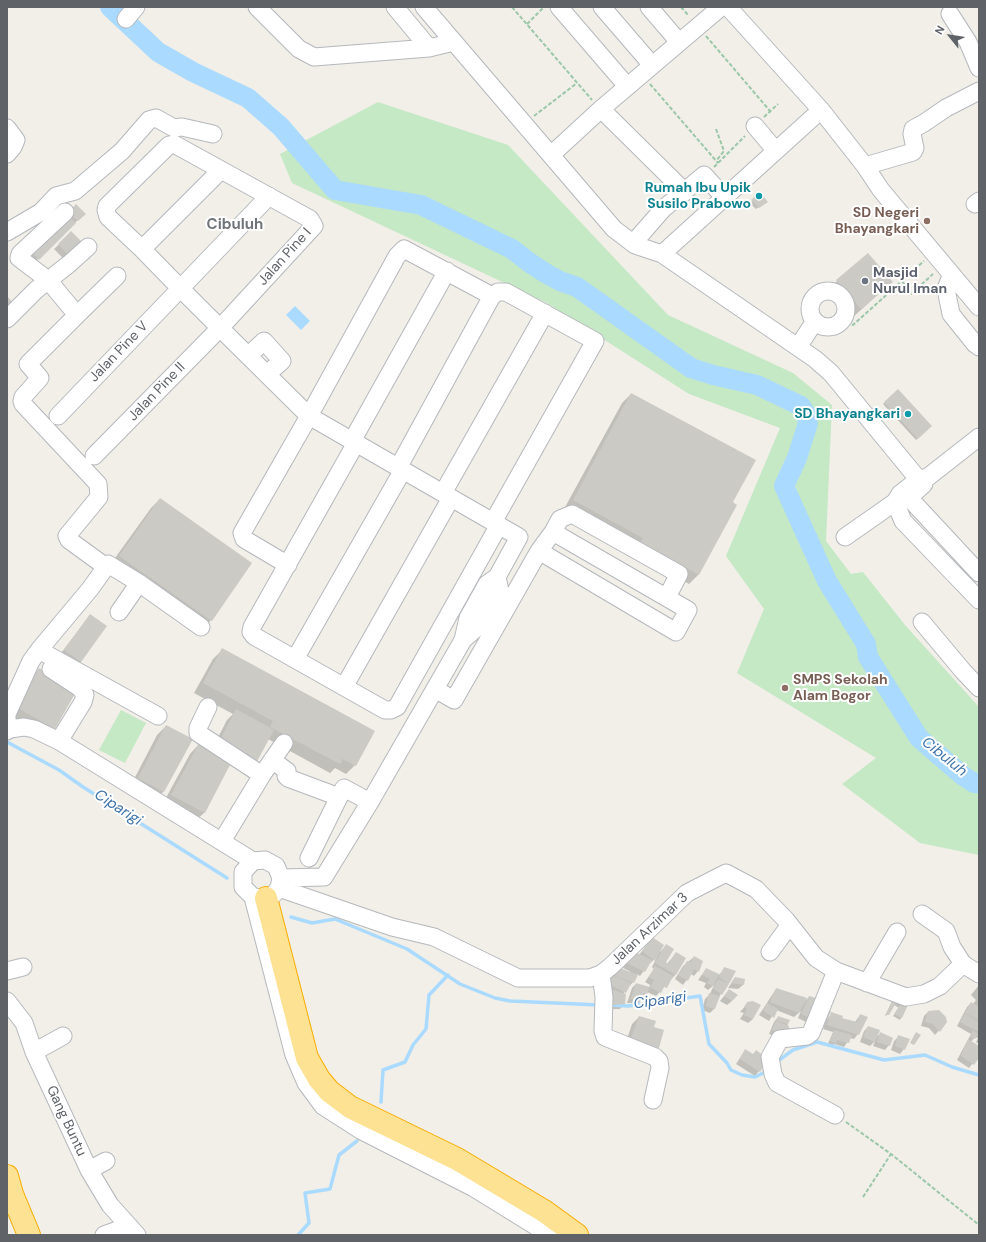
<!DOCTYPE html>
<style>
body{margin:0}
#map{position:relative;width:986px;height:1242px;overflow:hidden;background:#f1efe8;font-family:"DM Sans",sans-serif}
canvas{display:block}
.frame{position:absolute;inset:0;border:8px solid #5f6368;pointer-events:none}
.north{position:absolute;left:930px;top:16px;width:40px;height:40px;-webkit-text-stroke:3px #fff;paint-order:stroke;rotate:300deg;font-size:11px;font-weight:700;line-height:16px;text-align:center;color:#5f6368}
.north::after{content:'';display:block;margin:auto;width:14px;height:18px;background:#5f6368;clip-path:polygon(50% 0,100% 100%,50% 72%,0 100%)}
</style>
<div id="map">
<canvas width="986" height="1242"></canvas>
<div class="frame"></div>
<div class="north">N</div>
</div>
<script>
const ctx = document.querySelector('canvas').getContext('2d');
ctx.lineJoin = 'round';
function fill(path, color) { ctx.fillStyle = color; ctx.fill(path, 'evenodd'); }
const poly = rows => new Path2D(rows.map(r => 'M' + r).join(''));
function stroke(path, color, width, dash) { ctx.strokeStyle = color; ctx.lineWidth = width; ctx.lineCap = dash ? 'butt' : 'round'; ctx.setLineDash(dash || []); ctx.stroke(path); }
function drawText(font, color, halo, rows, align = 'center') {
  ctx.font = font + ' "DM Sans",sans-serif'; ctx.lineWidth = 4; ctx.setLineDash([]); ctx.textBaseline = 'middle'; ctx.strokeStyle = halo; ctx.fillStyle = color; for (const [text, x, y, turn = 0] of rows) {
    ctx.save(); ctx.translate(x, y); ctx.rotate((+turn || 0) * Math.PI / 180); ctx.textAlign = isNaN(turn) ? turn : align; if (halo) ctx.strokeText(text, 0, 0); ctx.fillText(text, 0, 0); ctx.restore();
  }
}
const green = poly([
 [378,102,508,145,668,315,793,373,832,405,826,541,851,574,863,572,905,625,979,707,979,855,920,843,842,784,876,758,737,673,764,609,726,556,780,428,689,394,547,303,292,183,280,154],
 [121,710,146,723,125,763,99,750]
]);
const water = poly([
 [295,306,310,321,301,330,286,315]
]);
const shadow = poly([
 [760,193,765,203,756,209,750,203],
 [84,214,34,263,26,255,65,217],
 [71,233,83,244,65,260,54,249],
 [837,281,882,291,852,318,828,290],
 [898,390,931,426,916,440,883,404],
 [631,394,699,574,689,584,632,552,564,509,622,403],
 [160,499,251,564,211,620,202,630,110,565,151,508],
 [469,589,475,589,492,618,461,603],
 [90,615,81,662,74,668,58,657],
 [222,650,355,765,346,774,335,768,330,773,268,739,245,773,229,765,204,813,194,822,162,805,190,754,199,744,211,751,227,720,233,714,194,693,213,659],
 [39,669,54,728,45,737,8,716,30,678],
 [166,726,164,791,154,801,130,787,157,735],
 [652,938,660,952,666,946,665,963,667,964,676,953,677,973,656,996,647,992,639,1003,627,1003,632,988,636,984,649,988,650,985,645,982,654,969,652,967,657,957,649,964,640,976,637,974,633,982,623,994,624,1004,620,1009,608,1009,608,980,620,969,630,973,631,972,623,968,627,956,639,955],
 [694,957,698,971,694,976,691,974,683,985,675,979,683,966],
 [725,968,735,971,719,997,714,1009,710,1013,702,1010,705,999,710,994,714,985,708,990,704,987,706,983,698,980,706,969,719,975],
 [735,978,743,985,738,989,728,988],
 [979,985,979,1044,976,1042,978,1038,975,1037,971,1042,979,1047,979,1056,969,1068,957,1060,971,1034,957,1026,967,1007,971,1003,973,1004,976,1000,971,995],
 [776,989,803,1003,809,997,810,1024,798,1018,801,1011,794,1017,776,1010,769,1021,759,1015],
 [729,990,732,1001,727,1005,720,1001],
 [892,1001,906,1006,900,1020,893,1016,899,1008,894,1005,889,1014,885,1016],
 [748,1003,753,1019,748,1023,740,1019,744,1013,740,1012],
 [928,1012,946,1022,935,1035,929,1028,921,1026,924,1016],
 [832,1013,840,1019,855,1022,860,1015,858,1034,854,1039,850,1038,844,1047,834,1044,831,1047,827,1046,833,1032,823,1029,825,1023,820,1029],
 [639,1017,655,1021,623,1051,632,1024],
 [778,1017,788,1024,783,1039,769,1034,774,1022],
 [868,1027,875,1038,880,1034,889,1045,885,1050,873,1046,875,1041,870,1046,860,1042,864,1031],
 [899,1036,904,1049,900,1054,891,1050,894,1041],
 [745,1050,753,1055,759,1071,755,1076,736,1064]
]);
const stream = poly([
 [7,742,59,770,83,787,227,878],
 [291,917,312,923,335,919,407,949,460,984,495,998,510,1001,599,1005],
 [609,1005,628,1006,700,996,709,1044,727,1063,731,1070,742,1075,755,1077,767,1071],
 [775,1063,793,1050,817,1042,884,1060,925,1055,952,1067,979,1075],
 [381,1102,383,1070,405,1062,413,1045,426,1029,429,995,448,975],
 [298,1235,309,1223,305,1193,330,1189,339,1155,357,1141]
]);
const river = poly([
 [110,7,158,52,193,72,248,98,281,127,335,190,421,205,512,249,530,263,547,274,560,281,577,287,691,368,713,375,757,385,801,406,806,414,808,423,797,458,784,486,827,581,866,644,868,657,919,738,962,775,974,783,979,783]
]);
const building = poly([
 [760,192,768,202,759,208,751,200],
 [76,204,86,214,78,221,69,212],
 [67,215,76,223,39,260,30,250],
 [71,231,84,244,70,257,58,244],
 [868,253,893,282,861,309,836,280],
 [7,296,15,305,7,312],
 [898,389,932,426,918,439,884,402],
 [631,393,756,460,733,502,737,505,699,575,640,543,643,538,573,500],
 [160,498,252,563,212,621,119,556],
 [90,614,107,626,81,662,64,650],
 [222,648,375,731,356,766,343,759,340,764,270,727,273,721,203,683],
 [39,668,77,690,55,729,16,707],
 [236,709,274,730,255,765,218,744],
 [166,725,193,739,164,792,138,778],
 [199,743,232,761,205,813,171,795],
 [652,937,664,945,655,961,642,951],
 [666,944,674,949,666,962,668,964,676,952,686,958,676,975,655,963],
 [631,950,652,960,645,972,627,963],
 [694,956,703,961,699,972,694,969,688,981,678,975,687,961,691,962],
 [655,966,673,976,667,988,664,987,661,993,650,987,654,980,649,977],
 [724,967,736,971,729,984,719,977],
 [620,968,638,975,634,983,615,976],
 [706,968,719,974,713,986,707,983,710,979,702,975],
 [612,975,631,983,626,993,609,984],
 [735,977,745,979,744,985,731,983],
 [718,979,729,984,722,995,713,988],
 [636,983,650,987,645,999,631,999],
 [776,988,807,998,799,1013,770,1002],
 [729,989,738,995,732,1001,724,996],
 [614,990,626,994,625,1004,613,1005,607,1001,608,992],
 [709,993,720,996,715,1009,706,1006],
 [809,996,823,1000,815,1020,801,1014],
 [893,1000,908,1005,902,1018,894,1014,900,1005,896,1003,889,1015,886,1014],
 [753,1001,761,1005,753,1019,744,1015,747,1009,744,1007,747,1002],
 [971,1002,979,1007,979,1021,965,1013],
 [767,1003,778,1009,774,1018,763,1010],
 [823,1008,831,1011,825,1025,817,1022],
 [939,1010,946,1017,947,1022,940,1032,933,1024,925,1022,928,1011],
 [831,1012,843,1016,842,1018,857,1022,860,1014,868,1017,859,1035,827,1025],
 [965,1014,979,1022,979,1032,960,1022],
 [639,1016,656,1021,654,1027,664,1030,657,1055,629,1044],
 [778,1016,790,1020,788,1024,777,1021],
 [776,1021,789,1026,788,1036,772,1030],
 [868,1026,880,1030,875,1042,863,1037],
 [834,1030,852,1035,849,1043,837,1040,836,1043,830,1041],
 [973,1030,978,1034,975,1039,970,1037],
 [880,1032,893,1038,890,1046,877,1042],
 [916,1032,921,1035,914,1045,910,1043],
 [898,1035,910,1039,905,1050,895,1046],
 [968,1039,979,1046,979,1058,974,1065,961,1056],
 [745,1049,753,1054,756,1050,768,1059,760,1072,740,1059]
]);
const path = poly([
 [512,7,592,100],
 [681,7,689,16],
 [527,24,544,7],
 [706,36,770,111],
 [650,84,718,163],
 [534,116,577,83],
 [764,117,778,104],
 [716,129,724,151,716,161],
 [714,167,745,136],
 [902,281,911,294,933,274],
 [840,323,853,325,924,261],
 [846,1122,891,1154,979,1225],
 [863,1197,891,1154]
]);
const minor = poly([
 [257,7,299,49,314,57,429,48,454,42],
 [395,7,429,48],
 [424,7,614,229,635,245,662,254,815,359,831,373,923,485],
 [559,7,627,86],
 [602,7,652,65],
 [649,7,679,42],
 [728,7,821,110,865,166,881,190,979,307],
 [950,14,968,42,979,68],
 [126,19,136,7],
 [601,109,685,192],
 [755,126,776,151],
 [7,128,16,140,13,147,7,154],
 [551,155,601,109,721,7],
 [865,166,913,152,915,148,912,134,913,129,924,123,946,108,979,91],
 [975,204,979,201],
 [65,212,20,254,19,258,48,280,77,315,28,364,40,378,23,397,22,401,23,404,98,484,99,497,67,536,69,540,106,567],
 [7,232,41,212,56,196,75,191,122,151,149,120,156,118,174,128,182,127,213,134],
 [635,245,636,240,663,209,704,175,724,197],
 [142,249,221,170],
 [662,254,821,110],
 [951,276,946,289,951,314,975,344,979,347],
 '810 309a18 18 0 1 1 36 0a18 18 0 1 1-36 0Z',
 [77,315,117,276],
 [7,319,36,290,69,264,88,247],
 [798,347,815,321],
 [248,356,264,341,282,361,267,374],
 [58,416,269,196],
 [979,437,928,477,919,479,900,494,895,502,903,521,979,600],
 [352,441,447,271],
 [356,443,252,627,251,632,254,636,385,710,391,710,397,707,499,525],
 [94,456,220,328,314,226,310,219,174,144,169,145,107,206,106,210,108,217,142,249,181,289,220,328,309,416,519,537,497,577,487,584,468,618,463,640,370,802,324,877,281,878],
 [398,468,492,296],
 [924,484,911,496,912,501,979,573],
 [443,493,545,313],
 [553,532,560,519,572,514,679,574,667,597],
 [845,537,895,502],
 [288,565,244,539,242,533,309,416,397,256,404,249,492,296,498,292,506,292,595,341,493,522],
 [119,612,139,583],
 [922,622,963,671,979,688],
 [463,640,480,625,500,591,497,577],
 [39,650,158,716],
 [295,659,403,470],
 [51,669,80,688,85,695,83,702,59,741],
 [344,687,451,498],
 [435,689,454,700,539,551,553,532,688,610,676,632,539,551],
 [208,707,198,728,198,733,262,775],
 [10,729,7,722,7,714,31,661,39,650,90,589,108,564,139,583,201,627],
 [7,731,10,729,24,727,34,729,59,741,253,861,265,860,276,866,281,878,279,888,274,894,266,898,253,897,243,887,243,872,253,861],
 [272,760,287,771,286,776,288,778,339,797,344,788,370,802],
 [222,841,262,775,284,743],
 [309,858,339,797],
 [279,888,392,927,434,937,518,978,590,978,601,974,610,967,687,893,726,873,756,889,786,920,816,958,836,971,906,997,924,994,940,986,963,964,979,974],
 [253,897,294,1055,306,1083,323,1106,362,1131,474,1188,550,1235],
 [922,914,946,931,952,947,963,964],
 [770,952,789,926],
 [7,971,23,967],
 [601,974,604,997,603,1031,605,1037,655,1057,659,1061,660,1068,653,1100],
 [867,983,897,932],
 [7,1001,24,1023,34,1052,89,1170,110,1205,137,1235],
 [34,1052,63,1036],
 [835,1115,777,1083,773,1074,770,1057,780,1039,807,1036,811,1033,836,971],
 [89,1170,106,1161],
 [104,1235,129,1226]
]);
const highway = poly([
 [266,898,307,1058,319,1079,329,1091,350,1107,457,1159,544,1211,577,1235],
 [7,1176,12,1194,29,1235]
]);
const markers = [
 [759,196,4,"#0f9aa8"],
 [927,221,4,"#8d6e63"],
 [865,281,4,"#6b7280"],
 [908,414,4,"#0f9aa8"],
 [785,688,4,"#8d6e63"]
];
const cultureNames = [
 ["Rumah Ibu Upik",751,188],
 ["Susilo Prabowo",751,204],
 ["SD Bhayangkari",900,414]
];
const educationNames = [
 ["SD Negeri",919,213],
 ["Bhayangkari",919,229],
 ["SMPS Sekolah",793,680,"left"],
 ["Alam Bogor",793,696,"left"]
];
const streetNames = [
 ["Jalan Pine I",285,257,-48],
 ["Jalan Pine V",119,352,-46],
 ["Jalan Pine II",157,392,-46],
 ["Jalan Arzimar 3",650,929,-43],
 ["Gang Buntu",66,1121,65]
];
const worshipNames = [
 ["Masjid",873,273],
 ["Nurul Iman",873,289]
];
const neighbourhoodNames = [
 ["Cibuluh",235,225]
];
const waterNames = [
 ["Cibuluh",944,757,39],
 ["Ciparigi",118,808,33],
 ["Ciparigi",660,1001,-8]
];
fill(green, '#c5e8c5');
fill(water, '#aadaff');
fill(shadow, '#0003');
stroke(stream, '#aadaff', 3.5);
stroke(river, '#aadaff', 20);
fill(building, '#cccac5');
stroke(minor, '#b5b8bc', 19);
stroke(highway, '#f9ab00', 24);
stroke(path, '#9cc7a9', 2, [4, 2]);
stroke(minor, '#fff', 17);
stroke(highway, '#fde293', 22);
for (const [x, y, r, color] of markers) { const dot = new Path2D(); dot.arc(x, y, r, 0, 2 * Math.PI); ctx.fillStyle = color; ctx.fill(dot); stroke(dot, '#fff', 1.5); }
drawText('bold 14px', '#0d838f', '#fff', cultureNames, 'right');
drawText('bold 14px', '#785e54', '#fff', educationNames, 'right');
drawText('14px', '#5f6368', '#fff', streetNames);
drawText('bold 14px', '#5b616d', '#fff', worshipNames, 'left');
drawText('bold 15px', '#70757a', '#fff', neighbourhoodNames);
drawText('italic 15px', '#4174aa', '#fff', waterNames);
</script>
